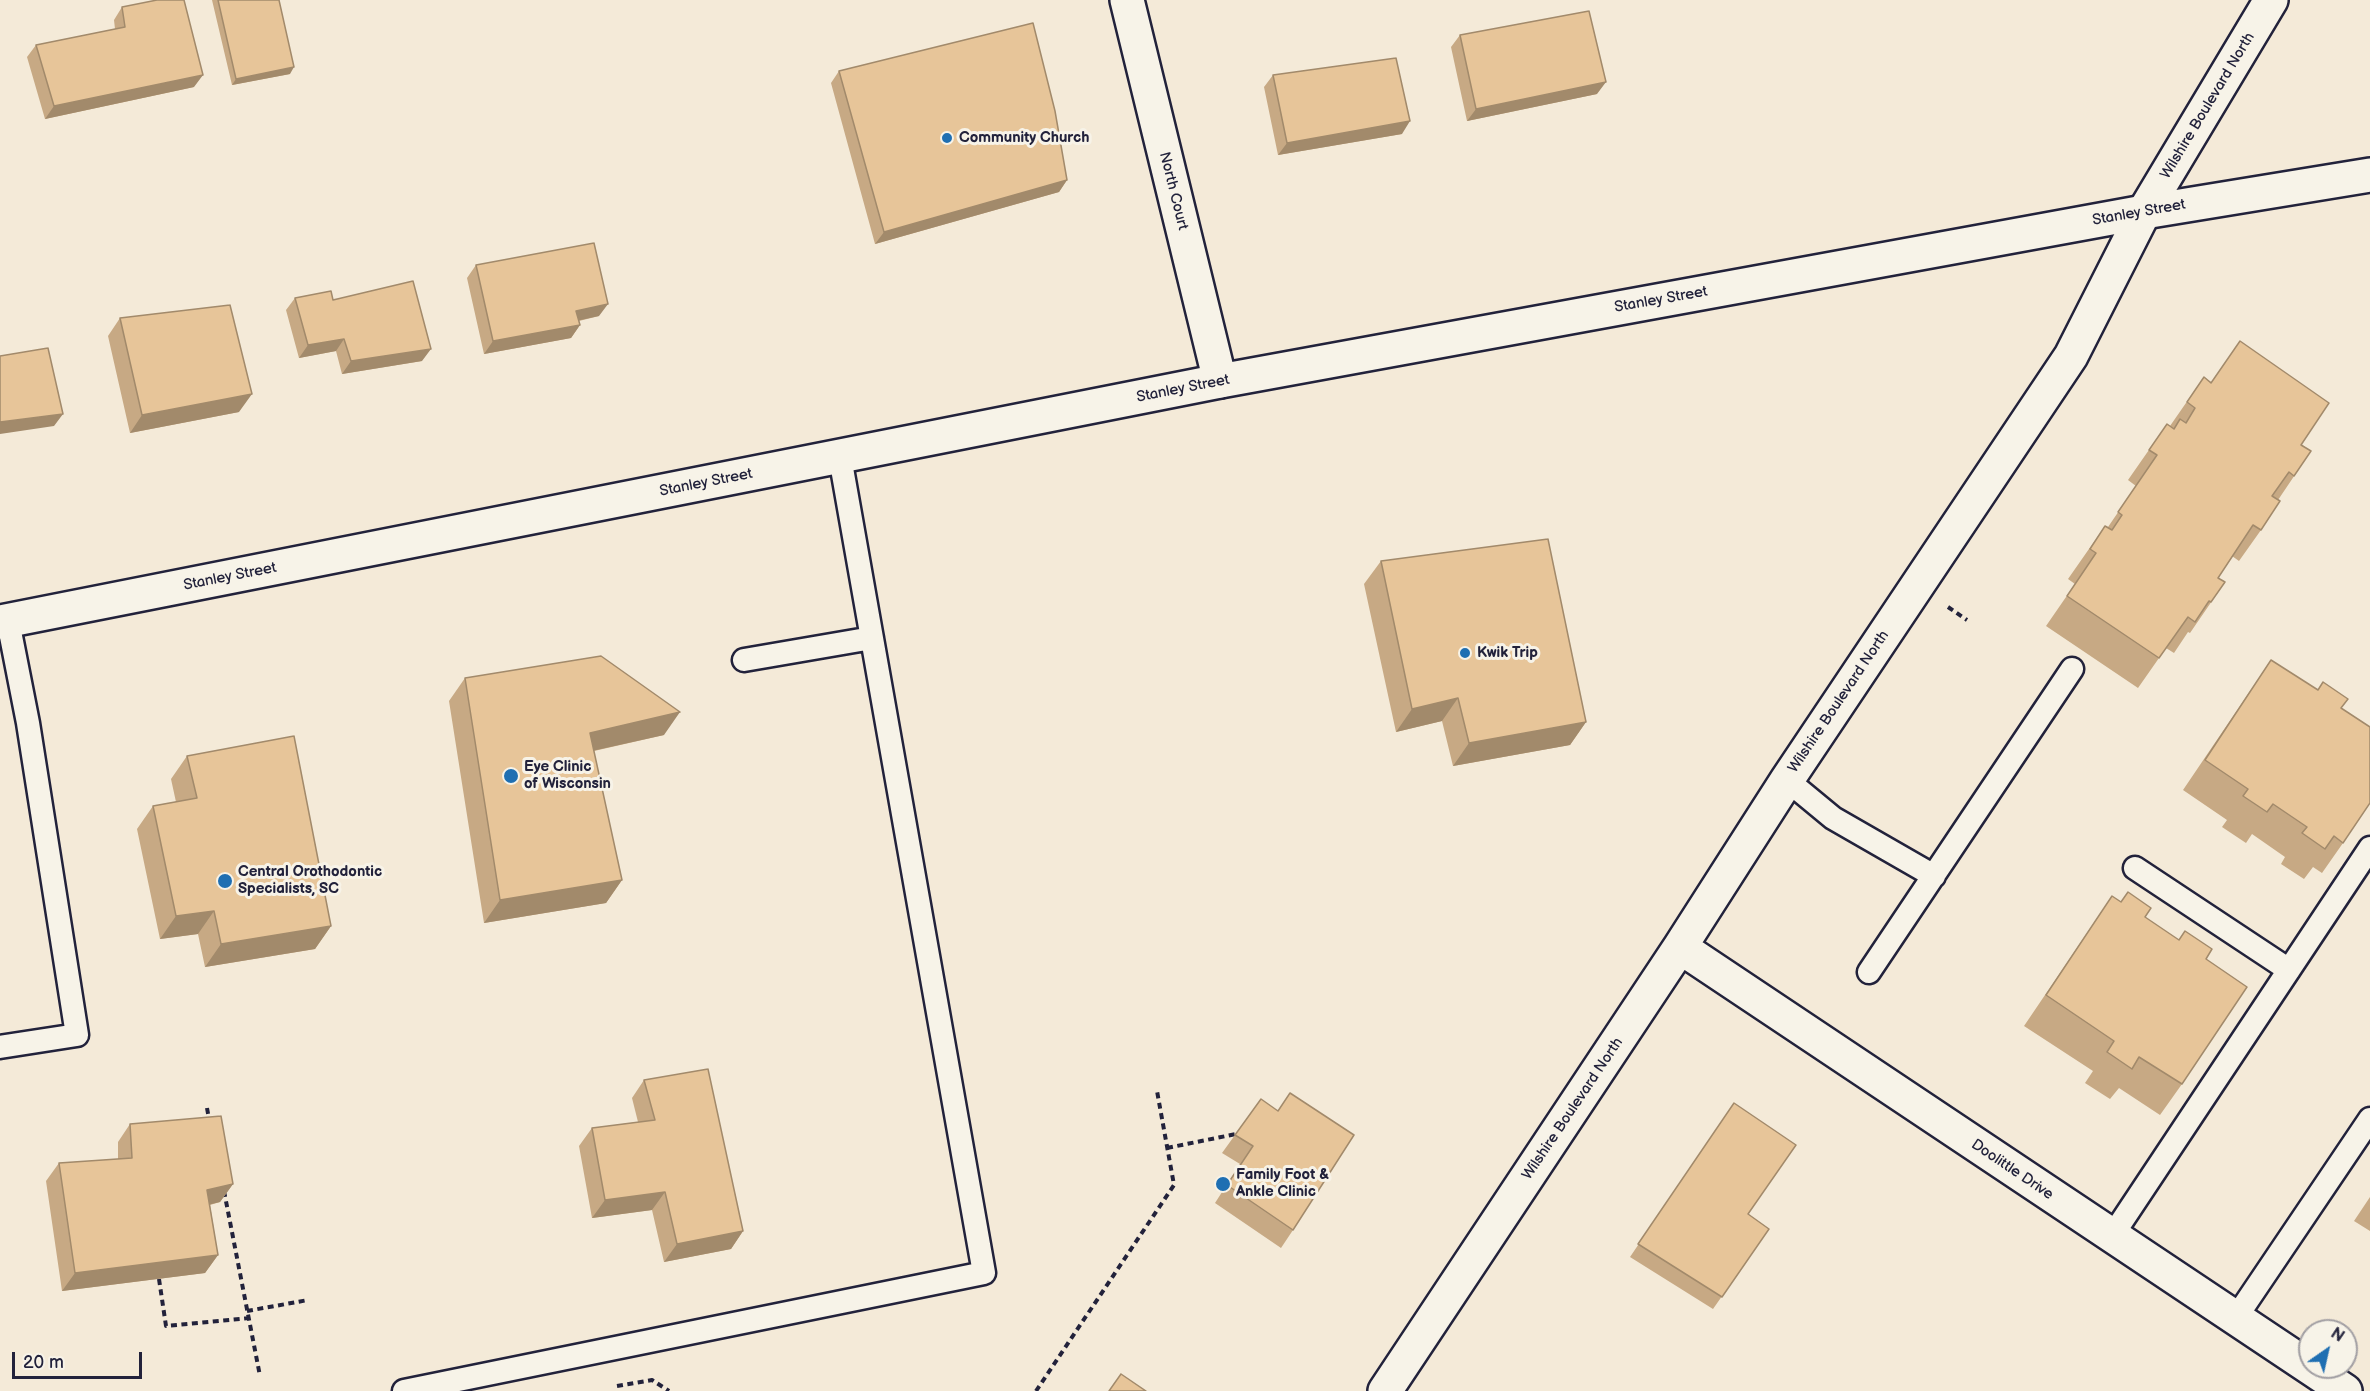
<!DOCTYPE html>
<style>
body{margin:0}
#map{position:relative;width:2370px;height:1391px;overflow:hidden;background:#f4ead8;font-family:"Balsamiq Sans",sans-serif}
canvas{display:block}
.north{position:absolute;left:2298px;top:1319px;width:60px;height:60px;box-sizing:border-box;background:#f7f3e8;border:2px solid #a29fa3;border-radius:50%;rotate:34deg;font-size:16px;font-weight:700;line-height:24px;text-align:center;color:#22223b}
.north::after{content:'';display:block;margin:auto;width:21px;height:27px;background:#1f6fb2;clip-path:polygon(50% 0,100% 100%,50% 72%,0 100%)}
.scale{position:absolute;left:12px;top:1352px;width:130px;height:27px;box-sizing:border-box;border:3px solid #22223b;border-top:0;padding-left:8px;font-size:18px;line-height:21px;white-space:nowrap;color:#22223b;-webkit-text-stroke:4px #f7f3e8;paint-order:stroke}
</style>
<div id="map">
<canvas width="2370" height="1391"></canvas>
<div class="north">N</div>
<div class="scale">20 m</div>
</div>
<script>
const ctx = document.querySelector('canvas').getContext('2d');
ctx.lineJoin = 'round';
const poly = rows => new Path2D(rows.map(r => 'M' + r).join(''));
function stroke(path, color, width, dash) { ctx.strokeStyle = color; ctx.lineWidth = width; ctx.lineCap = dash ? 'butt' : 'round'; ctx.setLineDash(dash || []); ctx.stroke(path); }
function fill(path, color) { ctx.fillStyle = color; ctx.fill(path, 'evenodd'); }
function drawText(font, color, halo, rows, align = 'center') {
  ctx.font = font + ' "Balsamiq Sans",sans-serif'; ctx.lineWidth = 6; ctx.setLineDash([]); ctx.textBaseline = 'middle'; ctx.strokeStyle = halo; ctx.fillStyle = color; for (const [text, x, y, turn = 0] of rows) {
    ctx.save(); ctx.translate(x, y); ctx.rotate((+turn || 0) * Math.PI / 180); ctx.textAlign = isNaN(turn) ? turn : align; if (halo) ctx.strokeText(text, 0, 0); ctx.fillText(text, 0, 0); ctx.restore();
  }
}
const path = poly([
 [1948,607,1967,620],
 [207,1108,209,1119],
 [1167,1148,1236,1134],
 [224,1191,260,1376],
 [159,1279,166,1326,249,1318],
 [247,1311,308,1300],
 [617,1386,652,1380,669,1391],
 [1036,1391,1174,1185,1157,1091]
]);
const lane = poly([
 [744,660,872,638],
 [1787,780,1833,818,1934,876],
 [2135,868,2289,970],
 [1869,972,2072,669],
 [0,1047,77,1035,28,723,8,621],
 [2112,1236,2370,848],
 [2235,1319,2370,1119],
 [404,1391,984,1273,840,457]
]);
const street = poly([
 [1127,0,1220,381],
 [1680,947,2345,1391],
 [1385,1391,1680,947,1787,780,2071,356,2144,212,2271,0]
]);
const secondary = poly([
 [0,622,1220,381,2144,212,2370,175]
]);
const wall = poly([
 [212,0,279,0,290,74,232,85],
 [122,7,194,87,45,119,27,57,36,45,115,29,114,20],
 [1460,35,1597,94,1467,121,1451,47],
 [839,71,1067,180,1059,192,875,244,831,83],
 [1273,75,1402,134,1278,155,1264,87],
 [476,265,599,316,579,321,580,325,571,338,484,354,467,278],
 [295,298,333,300,422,361,342,374,336,351,299,358,286,310],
 [120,318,239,412,130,433,108,336],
 [2204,377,2311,451,2278,500,2261,530,2239,561,2232,556,2218,578,2225,582,2190,633,2188,632,2174,653,2166,648,2138,688,2046,626,2075,584,2068,579,2105,526,2108,527,2136,486,2128,480,2167,424,2170,426],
 [1381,561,1586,722,1570,745,1453,766,1442,721,1396,732,1364,584],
 [2271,660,2341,708,2343,843,2322,873,2313,867,2304,879,2281,864,2285,857,2252,834,2246,843,2222,827,2227,820,2183,790],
 [465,678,664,735,594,751,622,880,606,903,484,923,449,701],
 [187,756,331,926,315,949,205,967,198,934,160,939,137,829,153,806,176,802,171,779],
 [2112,896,2145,917,2182,1084,2160,1115,2119,1088,2110,1099,2085,1083,2093,1071,2024,1026],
 [644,1080,743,1231,731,1249,664,1262,652,1210,592,1218,579,1146,592,1128,638,1122,632,1098],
 [1261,1099,1293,1230,1281,1248,1215,1203,1240,1164,1222,1153],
 [1734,1103,1748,1214,1769,1229,1713,1309,1630,1257],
 [130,1124,233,1184,220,1202,210,1205,218,1255,205,1273,62,1291,46,1181,59,1163,118,1159,118,1142],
 [2370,1197,2370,1231,2354,1221]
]);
const shadedWall = poly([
 [294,67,290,74,232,85,236,79],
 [203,75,194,87,45,119,54,106],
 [1606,82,1597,94,1467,121,1476,109],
 [1410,121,1402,134,1278,155,1287,143],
 [1067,180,1059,192,875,244,884,232],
 [608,304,599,316,567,323,576,311],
 [580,325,571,338,484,354,493,341],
 [344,339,336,351,299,358,308,345],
 [431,349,422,361,342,374,351,361],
 [252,394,239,412,130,433,142,415],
 [63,414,54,426,0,434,0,422],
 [1458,698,1442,721,1396,732,1412,709],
 [680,712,664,735,574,755,590,733],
 [1586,722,1570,745,1453,766,1469,743],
 [622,880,606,903,484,923,500,900],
 [214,911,198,934,160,939,176,916],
 [331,926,315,949,205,967,221,944],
 [233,1184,220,1202,195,1208,207,1190],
 [665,1192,652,1210,592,1218,605,1200],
 [743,1231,731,1249,664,1262,677,1244],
 [218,1255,205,1273,62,1291,75,1273]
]);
const building = poly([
 [157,0,184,0,203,75,54,106,36,45,125,27,122,7,157,0],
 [218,0,279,0,294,67,236,79,218,0],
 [1589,11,1606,82,1476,109,1460,35,1589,11],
 [1033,23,1055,111,1067,180,884,232,839,71,1033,23],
 [1396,58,1410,121,1287,143,1273,75,1396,58],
 [594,243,608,304,576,311,580,325,493,341,476,265,594,243],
 [413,281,431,349,351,361,344,339,308,345,295,298,331,291,333,300,413,281],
 [230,305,252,394,142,415,120,318,230,305],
 [2240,341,2329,403,2301,445,2311,451,2294,476,2289,472,2272,496,2280,501,2261,530,2253,525,2218,578,2225,582,2211,602,2209,601,2195,622,2188,617,2159,658,2067,596,2096,553,2090,549,2105,526,2112,530,2122,515,2118,512,2157,455,2149,450,2167,424,2174,429,2180,419,2186,423,2195,408,2187,402,2204,377,2211,383,2240,341],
 [48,348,63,414,0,422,0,356,48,348],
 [1548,539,1586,722,1469,743,1458,698,1412,709,1381,561,1548,539],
 [601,656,680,712,590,733,622,880,500,900,465,678,601,656],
 [2271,660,2318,690,2323,682,2348,699,2341,708,2370,727,2370,803,2343,843,2334,836,2325,849,2302,833,2307,827,2273,804,2267,812,2243,796,2248,789,2205,760,2271,660],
 [294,736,331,926,221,944,214,911,176,916,153,806,197,798,187,756,294,736],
 [2128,892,2151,908,2145,917,2179,940,2185,931,2212,949,2206,959,2247,987,2182,1084,2139,1057,2132,1069,2107,1052,2114,1041,2046,995,2112,896,2121,902,2128,892],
 [708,1069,743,1231,677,1244,665,1192,605,1200,592,1128,655,1120,644,1080,708,1069],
 [1290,1093,1354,1135,1293,1230,1227,1185,1253,1146,1235,1135,1261,1099,1278,1111,1290,1093],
 [1734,1103,1796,1145,1748,1214,1769,1229,1722,1297,1638,1244,1734,1103],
 [221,1116,233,1184,207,1190,218,1255,75,1273,59,1163,132,1158,130,1124,221,1116],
 [1121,1374,1146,1391,1109,1391,1121,1374]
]);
const markers = [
 [947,138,6,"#1f6fb2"],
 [1465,653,6,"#1f6fb2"],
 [511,776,8,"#1f6fb2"],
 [225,881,8,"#1f6fb2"],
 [1223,1184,8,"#1f6fb2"]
];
const streetNames = [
 ["Wilshire Boulevard North",2208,106,-59],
 ["North Court",1173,191,76],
 ["Stanley Street",2139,213,-10],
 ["Stanley Street",1661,300,-10],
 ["Stanley Street",1183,389,-11],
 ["Stanley Street",706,483,-11],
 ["Stanley Street",230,577,-11],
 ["Wilshire Boulevard North",1839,702,-56],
 ["Wilshire Boulevard North",1573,1109,-56],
 ["Doolittle Drive",2012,1170,34]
];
const poiNames = [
 ["Community Church",959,138],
 ["Kwik Trip",1477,653],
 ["Eye Clinic",524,767],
 ["of Wisconsin",524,784],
 ["Central Orothodontic",238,872],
 ["Specialists, SC",238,889],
 ["Family Foot &",1236,1175],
 ["Ankle Clinic",1236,1192]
];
stroke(lane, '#22223b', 27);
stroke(street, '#22223b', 38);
stroke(secondary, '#22223b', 38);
stroke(path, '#22223b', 4, [6, 4.5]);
stroke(lane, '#f7f3e8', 22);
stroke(street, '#f7f3e8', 33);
stroke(secondary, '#f7f3e8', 33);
fill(wall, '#c7a984');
fill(shadedWall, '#a28a6b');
fill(building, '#e7c599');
stroke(building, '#a28a6b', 1.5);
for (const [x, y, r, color] of markers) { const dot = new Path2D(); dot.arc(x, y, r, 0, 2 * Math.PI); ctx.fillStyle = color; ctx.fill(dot); stroke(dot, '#f7f3e8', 2); }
drawText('15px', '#22223b', '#f7f3e8', streetNames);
drawText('bold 15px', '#22223b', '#f7f3e8', poiNames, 'left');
</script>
